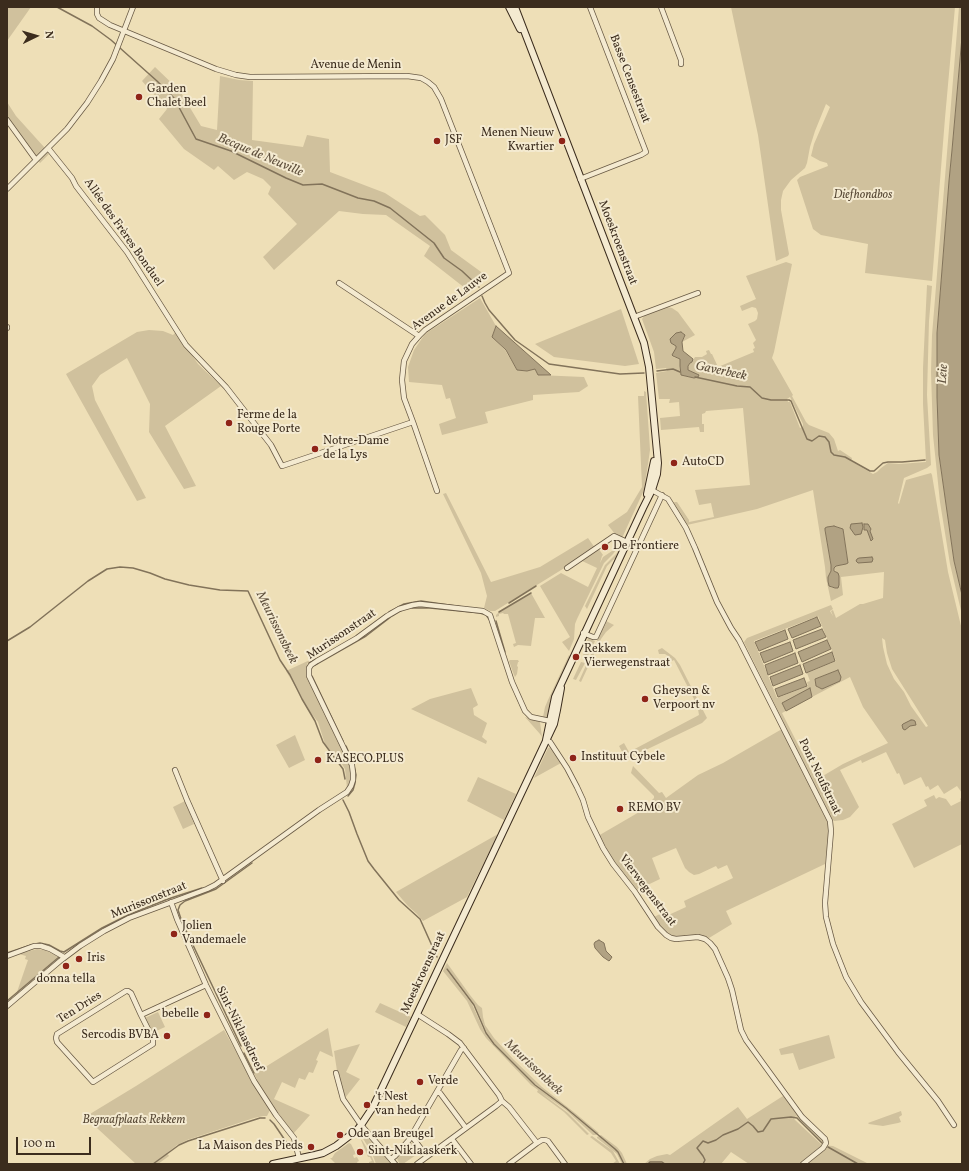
<!DOCTYPE html>
<meta charset="utf-8">
<style>
body{margin:0}
#map{position:relative;width:969px;height:1171px;overflow:hidden;background:#eedfb7;font-family:Vollkorn,serif}
canvas{display:block}
.frame{position:absolute;inset:0;border:8px solid #3b2c1d;pointer-events:none}
.north{position:absolute;left:16px;top:16px;width:40px;height:40px;-webkit-text-stroke:3px #f4ead0;paint-order:stroke;rotate:85deg;font-size:11px;font-weight:700;line-height:16px;text-align:center;color:#3b2c1d}
.north::after{content:'';display:block;margin:auto;width:14px;height:18px;background:#3b2c1d;clip-path:polygon(50% 0,100% 100%,50% 72%,0 100%)}
.scale{position:absolute;left:16px;top:1137px;width:75px;height:18px;box-sizing:border-box;border:2px solid #3b2c1d;border-top:0;padding-left:5px;font-size:12px;line-height:14px;white-space:nowrap;color:#3b2c1d;-webkit-text-stroke:3px #f4ead0;paint-order:stroke}
</style>
<div id="map">
<canvas width="969" height="1171"></canvas>
<div class="frame"></div>
<div class="north">N</div>
<div class="scale">100 m</div>
</div>
<script>
const ctx = document.querySelector('canvas').getContext('2d');
ctx.lineJoin = 'round';
function fill(path, color) { ctx.fillStyle = color; ctx.fill(path, 'evenodd'); }
const poly = rows => new Path2D(rows.map(r => 'M' + r).join(''));
function stroke(path, color, width, dash) { ctx.strokeStyle = color; ctx.lineWidth = width; ctx.lineCap = dash ? 'butt' : 'round'; ctx.setLineDash(dash || []); ctx.stroke(path); }
function drawText(font, color, halo, rows, align = 'center') {
  ctx.font = font + ' Vollkorn,serif'; ctx.lineWidth = 4; ctx.setLineDash([]); ctx.textBaseline = 'middle'; ctx.strokeStyle = halo; ctx.fillStyle = color; for (const [text, x, y, turn = 0] of rows) {
    ctx.save(); ctx.translate(x, y); ctx.rotate((+turn || 0) * Math.PI / 180); ctx.textAlign = isNaN(turn) ? turn : align; if (halo) ctx.strokeText(text, 0, 0); ctx.fillText(text, 0, 0); ctx.restore();
  }
}
const green = poly([
 [7,7,31,7,7,41],
 [731,7,955,7,945,118,932,281,865,273,868,244,821,235,813,229,797,180,800,177,828,166,827,163,820,161,811,156,814,144,830,107,826,104,815,131,810,147,807,163,805,168,791,180,783,191,781,200,781,210,789,254,788,256,776,261,758,135],
 [959,7,962,7,962,37,952,150,949,181,937,333,937,397,939,455,954,561,962,595,962,615,950,564,940,502,933,435,931,372,932,335],
 [155,67,180,91,201,126,217,130,220,76,239,80,253,81,252,140,303,147,307,135,329,139,330,172,385,193,420,216,425,215,445,235,451,250,488,277,470,292,424,256,430,246,386,215,363,214,339,211,274,270,263,257,297,224,268,194,271,187,263,179,247,172,234,180,218,166,214,170,184,149,159,119,167,109,142,81],
 [7,102,16,116,44,147,49,154,40,163,7,117],
 [786,262,792,264,774,352,772,358,793,395,792,396,806,422,809,425,829,433,834,439,838,451,840,450,852,458,851,461,873,474,877,472,881,468,888,463,899,464,926,462,923,404,923,368,927,285,932,286,929,321,927,395,931,465,927,468,904,478,898,503,899,504,906,480,931,473,932,475,948,572,962,630,962,793,957,786,944,794,938,785,930,790,928,786,926,787,921,777,904,785,899,773,897,774,886,752,862,763,861,760,840,770,859,807,850,817,843,820,834,821,832,819,813,782,744,642,747,638,831,605,833,609,830,611,833,616,831,611,833,610,836,618,860,604,863,604,883,598,884,572,841,577,843,595,831,601,826,578,825,567,813,490,757,509,687,525,673,503,675,502,677,502,689,520,689,522,714,517,711,503,699,505,695,490,750,485,743,408,706,411,705,413,702,414,702,424,704,424,704,432,700,432,699,427,661,430,660,418,680,416,679,402,669,403,670,399,659,399,656,373,667,371,666,368,656,369,654,352,642,319,645,315,667,307,672,308,678,312,695,335,682,342,685,336,681,332,676,333,673,336,673,343,676,346,676,348,673,357,680,359,680,372,685,376,694,378,698,377,698,375,688,370,688,367,690,363,692,362,695,357,702,357,707,354,706,351,709,350,711,354,712,354,718,367,754,352,753,349,755,348,753,343,756,340,748,324,755,321,757,319,758,313,756,308,752,307,742,311,740,306,756,299,746,276],
 [790,397,803,424,803,427,800,428,790,402,788,402,787,399],
 [835,526,843,529,848,562,841,565,836,566,834,568,836,572,838,588,832,588,828,582,828,577,831,571,831,565,825,530,825,528],
 [818,616,836,661,807,673,810,681,807,682,808,686,777,698,754,641],
 [882,638,885,640,887,653,892,669,928,726,926,727,911,706,904,692,894,679,887,664,883,647],
 [838,670,819,688,816,686,815,679],
 [850,677,863,707,888,743,843,764,816,780,782,713,786,711,782,704,810,689,812,697],
 [480,298,496,326,492,337,505,350,517,370,527,371,535,369,538,375,584,377,588,386,579,392,533,395,533,400,485,412,488,423,442,435,439,424,456,418,450,398,446,399,442,385,409,382,408,367,414,350,425,334],
 [621,309,639,364,625,366,554,357,535,344],
 [149,330,163,331,173,335,176,332,198,364,221,386,165,426,196,486,184,489,149,432,150,404,127,358,100,375,92,386,95,400,146,498,137,501,66,374,137,332],
 [644,391,646,392,649,434,650,450,648,464,644,490,622,538,615,534,608,525,627,512,642,487,638,396,644,396],
 [446,493,491,582,540,567,588,538,595,548,570,563,566,567,495,611,490,611,484,608,487,596,481,573,443,494],
 [622,543,623,545,616,558,613,560,607,566,587,609,585,606,605,565,617,553],
 [618,547,613,554,604,563,577,619,575,624,574,639,569,651,562,642,570,637,540,586,561,573,588,587,597,568,580,560,598,548,603,555,602,556,600,563,603,557],
 [531,593,545,618,535,618,531,646,518,645,514,647,513,644,516,643,508,614,504,614,503,613,499,614,499,616,496,617,496,615,498,613],
 [606,621,614,625,606,632,601,639,581,682,579,681],
 [588,638,595,641,586,660,583,659,584,648],
 [662,648,675,658,680,665,707,718,702,723,629,758,627,761,619,746,624,743,629,752,699,715,698,709,694,709,693,707,694,702,694,699,674,660,672,661,668,656,665,654,659,654,658,650],
 [569,655,570,656,554,692,549,714,546,717,543,717,545,707,548,700],
 [310,660,307,664,307,677,348,761,351,774,350,783,347,788,345,769,342,764,325,744,318,722,311,713,286,671],
 [510,660,518,660,519,662,518,662,517,666,518,667,517,674,515,677,514,675,509,661],
 [581,662,585,663,576,680,573,679],
 [471,688,478,705,473,708,474,715,487,723,482,737,487,741,486,744,411,709,430,699],
 [525,717,540,722,542,737,540,734],
 [782,729,825,815,830,830,825,864,726,911,732,924,709,938,696,935,680,937,674,937,668,934,662,930,654,917,660,914,662,918,686,907,684,901,733,878,727,865,718,869,716,866,699,874,694,875,689,872,685,868,676,848,652,858,660,879,635,891,615,864,598,836,653,804,652,800,654,798,654,796,631,773,633,766,659,793,662,792,666,798,698,775,723,763],
 [295,735,305,760,289,768,276,745],
 [551,747,561,763,534,778,548,748],
 [478,777,516,794,504,820,467,801],
 [934,795,936,799,939,797,946,799,951,806,961,801,960,799,962,797,962,844,914,868,892,824,927,806,924,800],
 [185,801,194,824,183,829,173,807],
 [498,834,467,897,423,921,417,914,408,906,396,892],
 [37,949,45,950,58,957,17,992,28,960,25,959,26,956,19,954],
 [447,963,470,995,478,1005,482,1008,483,1017,485,1025,494,1038,514,1060,542,1087,575,1113,599,1133,596,1135,593,1135,566,1110,540,1092,568,1113,589,1134,587,1135,564,1112,537,1092,538,1090,531,1085,486,1038,480,1029,467,1001,443,971],
 [447,968,475,1005,487,1033,495,1044,532,1081,547,1094,572,1112,585,1125,570,1112,534,1085,492,1043,485,1033,472,1004,446,969],
 [380,1003,411,1017,406,1027,375,1012],
 [158,1012,165,1027,152,1033,145,1018],
 [328,1028,333,1057,320,1051,316,1060,318,1061,313,1073,309,1072,305,1080,299,1078,295,1088,282,1082,274,1099,310,1115,293,1134,263,1091,254,1074],
 [224,1030,250,1077,270,1110,267,1116,263,1116,254,1118,187,1140,177,1145,167,1153,169,1156,158,1164,136,1164,85,1117,136,1086],
 [829,1035,835,1058,799,1070,793,1053,781,1055,779,1049],
 [360,1044,346,1072,360,1079,345,1098,337,1071,334,1051],
 [783,1096,789,1101,824,1141,823,1143,796,1116,794,1119,822,1145,833,1146,869,1164,749,1164,731,1152,721,1164,644,1164,650,1159,657,1156,667,1154,670,1155,738,1107,747,1119],
 [901,1111,902,1115,899,1117,901,1122,898,1123,883,1126,869,1124,868,1123],
 [364,1134,391,1164,376,1164,372,1153,362,1137],
 [601,1135,617,1147,622,1153,627,1164,625,1164,617,1150,624,1164,622,1164,617,1154,597,1138,597,1137],
 [592,1136,613,1151,620,1164,612,1164,616,1161,611,1153,590,1137],
 [361,1140,362,1140,371,1155,375,1164,369,1164,369,1162,372,1161,370,1157,368,1157],
 [349,1143,351,1144,356,1154,353,1155,354,1158,357,1157,359,1161,357,1162,358,1164,336,1164,330,1158,332,1158,335,1153],
 [409,1143,413,1143,419,1152,417,1153,413,1147,417,1153,416,1155,403,1164,400,1164,398,1161,397,1158]
]);
const water = poly([
 [962,37,962,595,954,561,939,455,937,397,937,333,949,181,952,150,962,37],
 [496,326,551,375,538,375,535,369,527,371,517,370,506,350,492,337,496,326],
 [681,332,685,335,682,342,683,351,693,359,692,362,690,363,688,366,688,370,699,375,698,377,694,378,681,375,680,366,680,359,673,356,672,355,676,348,676,346,671,343,670,339,676,333,681,332],
 [862,523,863,527,861,534,855,535,850,528,851,524,862,523],
 [864,524,868,524,871,529,870,531,873,539,871,541,867,530,864,530,864,524],
 [834,526,843,529,848,563,846,564,836,566,834,568,834,571,838,573,839,576,839,585,838,588,835,588,829,586,828,581,828,577,831,571,831,565,825,530,825,528,827,527,834,526],
 [872,557,873,559,872,562,858,563,856,561,857,559,859,558,872,557],
 [817,617,821,626,792,638,788,629,817,617],
 [822,629,826,637,796,649,793,640,822,629],
 [785,630,788,639,759,651,755,642,785,630],
 [827,640,831,649,802,662,798,652,827,640],
 [790,642,793,651,764,663,760,653,790,642],
 [832,652,835,661,806,673,803,664,832,652],
 [795,653,798,663,768,675,765,665,795,653],
 [800,665,803,674,773,686,770,677,800,665],
 [838,670,841,677,840,681,822,689,816,686,815,679,838,670],
 [804,678,807,686,778,697,775,689,804,678],
 [810,688,812,697,786,711,782,703,810,688],
 [911,720,913,720,915,721,916,725,910,726,905,730,903,729,902,725,903,724,911,720],
 [599,940,604,943,606,951,612,957,610,960,609,961,603,957,595,948,594,944,595,942,599,940]
]);
const stream = poly([
 [57,7,92,26,111,40,157,81,174,98,196,139,231,151,286,178,303,185,322,184,358,198,374,201,390,208,434,243,444,258,462,271,479,287],
 [482,296,485,303,489,310,515,340,549,364,620,374,644,373],
 [657,371,673,369,680,372],
 [695,377,737,386,750,387,762,398,771,400,789,400,791,401,807,439,812,441,819,436,825,437,829,442,831,452,834,455,845,457,870,471,874,471,883,463,888,462,902,462,925,460],
 [509,603,536,586],
 [412,608,430,608,480,613,486,615,489,619],
 [389,612,404,604,415,602,421,601,463,607],
 [499,612,531,593],
 [496,621,505,652],
 [7,641,30,627,88,581,107,569,120,567,133,568,150,573,165,579,189,585,220,590,248,591,280,660,290,675,302,699,315,721,323,742,343,769,345,779],
 [309,663,329,652],
 [315,665,366,636,392,616,402,610],
 [312,676,343,741],
 [346,746,349,753],
 [348,796,353,790,355,783,356,775,354,766],
 [343,800,349,812,357,834,368,861,374,869,399,900,420,919,437,957],
 [35,944,40,943,49,945,60,951,64,952,102,928,128,915,168,899,202,888],
 [7,953,31,945],
 [447,969,474,1005,486,1033,494,1044,535,1085,566,1108,615,1149,618,1152,624,1164],
 [7,1001,59,957,58,955],
 [241,1046,182,922,178,910,180,905,185,901,216,889,252,863],
 [244,1053,254,1073],
 [270,1120,274,1124,291,1149],
 [828,1147,858,1164],
 [153,1164,179,1145,188,1141,260,1118,265,1118],
 [648,1164,650,1162,662,1162,665,1164],
 [703,1164,705,1160,703,1156,697,1148,703,1141,708,1143,716,1140,723,1135,738,1129,748,1122,753,1126,758,1132,763,1131,771,1119,791,1117,797,1118,822,1143]
]);
const minor = poly([
 [97,7,97,14,99,18,110,25,216,69,236,75,250,77,407,76,421,78,428,82,434,87,441,99,509,273,425,330,419,336,412,344,404,361,402,380,404,398,413,422],
 [661,7,681,60,681,64],
 [7,120,36,160],
 [48,148,72,178,76,186,127,252,186,345,226,387,271,445,282,466,413,422,437,491],
 [580,179,641,155,646,152,590,7],
 [7,189,67,129,87,103,101,81,113,59,133,7],
 [339,283,419,336],
 [634,317,698,293],
 [7,327,7,328],
 [650,489,668,499,686,528,695,548,717,602,731,628,739,640,830,821,831,831,825,903,826,917,833,944,846,977,861,1002,898,1052,938,1101,954,1125],
 [567,568,614,536,627,542],
 [583,633,593,637,596,637,662,495],
 [546,740,550,742,567,768,577,787,583,800,588,817,603,848,613,864,635,892,658,927,666,935,671,938,676,939,698,937,705,939,710,943,715,949,728,978,732,990,741,1030,746,1040,802,1117,825,1139,826,1143,823,1148,803,1164],
 [175,770,187,800,223,881],
 [171,902,177,919,206,985,254,1081,276,1115,294,1138,299,1158],
 [7,956,34,946,41,946,50,949,64,957],
 [7,1006,60,961,80,946,104,931,129,918,207,889,215,885,319,810,347,792,351,786,353,780,353,773,352,765,309,676,309,668,311,665,317,661,357,638,387,616,399,609,413,605,420,604,483,611,490,615,512,682,525,711,531,717,550,721],
 [417,1014,448,1034,460,1043,499,1095,502,1101],
 [141,1015,153,1039,153,1044,93,1082,57,1042,56,1038,57,1034,126,991,128,991,131,993,141,1015,206,985],
 [336,1073,343,1099,361,1125,395,1164],
 [437,1092,440,1093,466,1128],
 [502,1101,509,1107,537,1143],
 [411,1137,413,1138,425,1154,426,1157],
 [452,1139,471,1164],
 [391,1159,395,1156,409,1140,461,1050,464,1048],
 [417,1164,496,1106,502,1101],
 [509,1164,537,1143,542,1140,545,1140,548,1141,565,1164]
]);
const secondary = poly([
 [509,7,520,29],
 [515,7,644,343,649,367,658,463,657,474,652,490,643,508,555,697,546,740],
 [647,494,654,461],
 [273,1164,315,1155,323,1153,336,1146,357,1130,361,1125,373,1107,554,724,557,710,561,688]
]);
const markers = [
 [139,97,4,"#8f2418"],
 [437,141,4,"#8f2418"],
 [562,141,4,"#8f2418"],
 [229,423,4,"#8f2418"],
 [315,449,4,"#8f2418"],
 [674,463,4,"#8f2418"],
 [605,547,4,"#8f2418"],
 [576,657,4,"#8f2418"],
 [645,699,4,"#8f2418"],
 [573,758,4,"#8f2418"],
 [318,760,4,"#8f2418"],
 [620,809,4,"#8f2418"],
 [174,934,4,"#8f2418"],
 [79,959,4,"#8f2418"],
 [66,966,4,"#8f2418"],
 [207,1015,4,"#8f2418"],
 [167,1036,4,"#8f2418"],
 [420,1082,4,"#8f2418"],
 [367,1105,4,"#8f2418"],
 [340,1135,4,"#8f2418"],
 [311,1147,4,"#8f2418"],
 [360,1152,4,"#8f2418"]
];
const streetNames = [
 ["Avenue de Menin",356,66],
 ["Basse Censestraat",629,79,69],
 ["Allée des Frères Bonduel",123,233,55],
 ["Moeskroenstraat",617,243,69],
 ["Avenue de Lauwe",450,302,-36],
 ["Murissonstraat",342,635,-34],
 ["Pont Neufstraat",819,777,64],
 ["Vierwegenstraat",647,891,53],
 ["Murissonstraat",149,901,-22],
 ["Moeskroenstraat",424,973,-65],
 ["Ten Dries",80,1008,-32],
 ["Sint-Niklaasdreef",239,1029,64]
];
const poiNames = [
 ["Garden",147,90],
 ["Chalet Beel",147,104],
 ["Menen Nieuw",554,134,"right"],
 ["Kwartier",554,148,"right"],
 ["JSF",445,141],
 ["Ferme de la",237,416],
 ["Rouge Porte",237,430],
 ["Notre-Dame",323,442],
 ["de la Lys",323,456],
 ["AutoCD",682,463],
 ["De Frontiere",613,547],
 ["Rekkem",584,650],
 ["Vierwegenstraat",584,664],
 ["Gheysen &",653,692],
 ["Verpoort nv",653,706],
 ["Instituut Cybele",581,758],
 ["KASECO.PLUS",326,760],
 ["REMO BV",628,809],
 ["Jolien",182,927],
 ["Vandemaele",182,941],
 ["Iris",87,959],
 ["donna tella",66,980,"center"],
 ["bebelle",199,1015,"right"],
 ["Sercodis BVBA",159,1036,"right"],
 ["Verde",428,1082],
 ["'t Nest",375,1098],
 ["van heden",375,1112],
 ["Ode aan Breugel",348,1135],
 ["La Maison des Pieds",303,1147,"right"],
 ["Sint-Niklaaskerk",368,1152]
];
const parkNames = [
 ["Diefhondbos",863,196],
 ["Begraafplaats Rekkem",134,1121]
];
const waterNames = [
 ["Becque de Neuville",260,156,23],
 ["Gaverbeek",721,372,12],
 ["Leie",944,374,-87],
 ["Meurissonsbeek",276,628,64],
 ["Meurissonbeek",533,1068,43]
];
fill(green, '#d0c19d');
fill(water, '#b1a283');
stroke(water, '#82735a', 1);
stroke(stream, '#82735a', 1.5);
stroke(minor, '#685944', 6);
stroke(secondary, '#3b2c1d', 8);
stroke(minor, '#f4ead0', 4.5);
stroke(secondary, '#f4ead0', 6);
for (const [x, y, r, color] of markers) { const dot = new Path2D(); dot.arc(x, y, r, 0, 2 * Math.PI); ctx.fillStyle = color; ctx.fill(dot); stroke(dot, '#f4ead0', 1.5); }
drawText('12px', '#3b2c1d', '#f4ead0', streetNames);
drawText('12px', '#3b2c1d', '#f4ead0', poiNames, 'left');
drawText('italic 12px', '#594a37', '#f4ead0', parkNames);
drawText('italic 13px', '#5e4f3c', '#f4ead0', waterNames);
</script>
